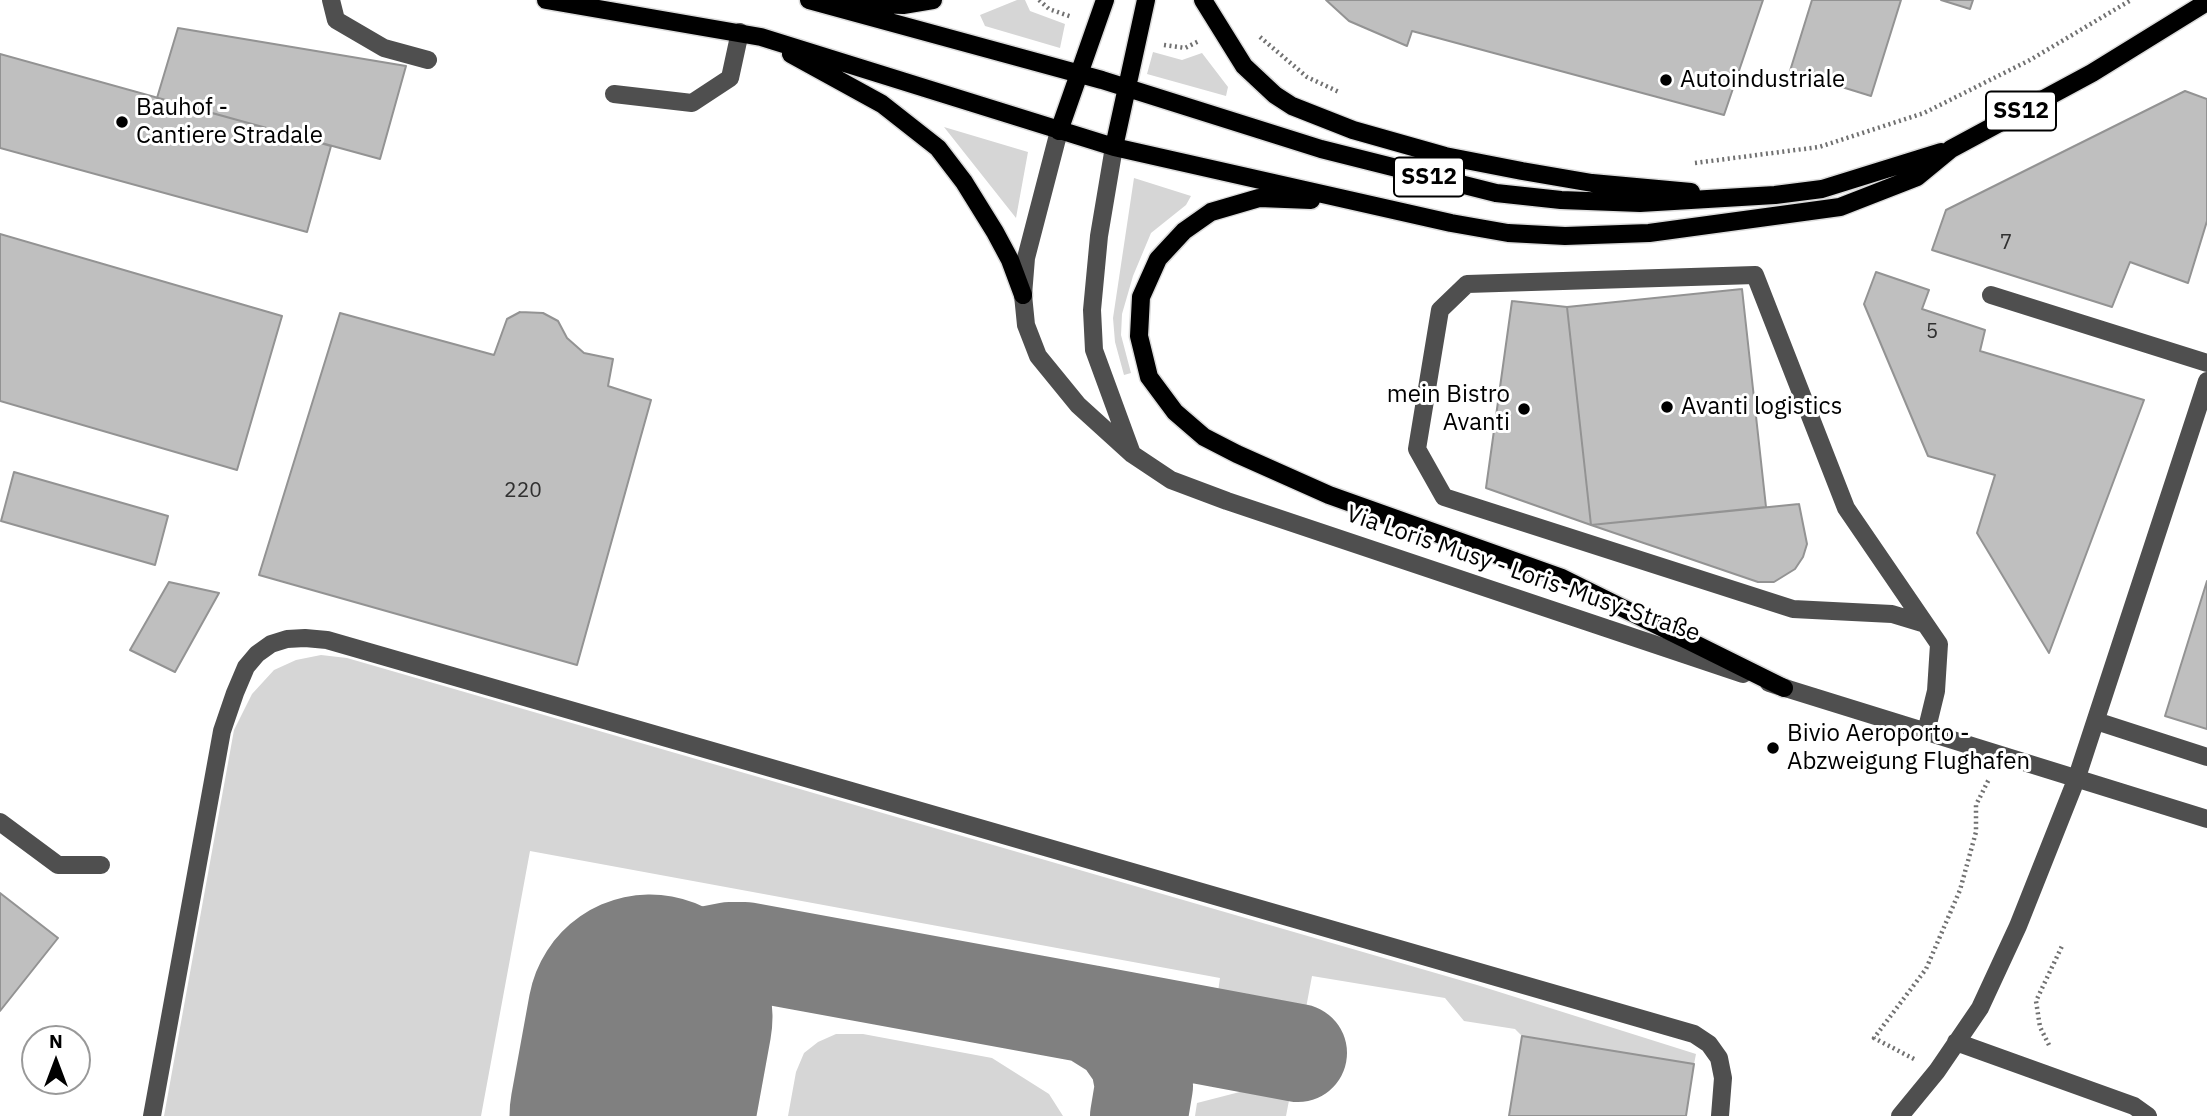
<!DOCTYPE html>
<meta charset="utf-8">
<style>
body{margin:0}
#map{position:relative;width:2207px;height:1116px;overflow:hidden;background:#fff;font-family:"IBM Plex Sans",sans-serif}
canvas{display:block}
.north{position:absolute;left:21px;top:1025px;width:70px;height:70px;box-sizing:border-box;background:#fff;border:2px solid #999;border-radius:50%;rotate:0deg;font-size:19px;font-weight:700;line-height:28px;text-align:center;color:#000}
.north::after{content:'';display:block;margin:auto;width:24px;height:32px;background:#000;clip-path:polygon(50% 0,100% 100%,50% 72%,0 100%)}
</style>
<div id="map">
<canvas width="2207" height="1116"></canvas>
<div class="north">N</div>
</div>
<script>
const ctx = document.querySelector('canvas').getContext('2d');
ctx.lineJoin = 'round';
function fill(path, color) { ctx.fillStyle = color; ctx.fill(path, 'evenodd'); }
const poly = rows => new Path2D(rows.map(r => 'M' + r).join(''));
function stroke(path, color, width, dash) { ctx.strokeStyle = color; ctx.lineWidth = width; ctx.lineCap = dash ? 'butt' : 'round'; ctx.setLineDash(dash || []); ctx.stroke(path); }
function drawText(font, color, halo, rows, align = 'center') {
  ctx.font = font + ' "IBM Plex Sans",sans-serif'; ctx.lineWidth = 6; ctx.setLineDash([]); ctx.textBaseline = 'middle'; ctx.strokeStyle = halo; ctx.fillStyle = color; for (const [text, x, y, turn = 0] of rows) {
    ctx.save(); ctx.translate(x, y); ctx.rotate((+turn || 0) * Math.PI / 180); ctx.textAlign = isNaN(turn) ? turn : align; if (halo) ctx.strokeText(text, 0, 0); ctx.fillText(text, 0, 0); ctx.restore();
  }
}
const green = poly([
 [1017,0,1025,0,1030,11,1065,24,1060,48,985,26,980,15],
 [1153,52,1182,60,1202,53,1228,87,1226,96,1147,74],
 [944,127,1028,152,1016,218],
 [1134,178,1191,196,1186,205,1151,233,1133,276,1122,314,1121,335,1131,373,1124,375,1115,342,1113,318],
 [321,655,347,658,1477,985,1696,1054,1694,1064,1522,1036,1515,1029,1464,1021,1445,998,1312,976,1306,1008,1218,992,1220,978,530,851,481,1116,164,1116,234,730,252,694,274,670,296,660],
 [836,1034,863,1034,992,1058,1049,1094,1063,1116,788,1116,796,1072,804,1053,818,1042],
 [1263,1086,1291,1090,1286,1116,1195,1116,1197,1103]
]);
const taxiway = poly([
 [1089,1014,1298,1053],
 [650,1017,659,988,674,971,693,958,729,951,745,951,1089,1014,1121,1034,1139,1060,1144,1086,1139,1116]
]);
const runway = poly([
 [632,1116,650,1017]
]);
const building = poly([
 [1326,0,1763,0,1724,115,1412,31,1407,46,1349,21,1326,0],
 [1812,0,1901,0,1871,96,1790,71,1812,0],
 [1941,0,1973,0,1970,9,1941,0],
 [178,28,406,66,380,159,157,98,178,28],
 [0,54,331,146,307,232,0,148,0,54],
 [2185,91,2207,99,2207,221,2188,283,2130,262,2112,307,1932,250,1946,210,2185,91],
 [0,234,282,316,237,470,0,401,0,234],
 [1876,272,1929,290,1922,309,1985,330,1980,351,2144,400,2049,653,1977,533,1995,475,1928,456,1864,304,1876,272],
 [1742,289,1766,507,1591,525,1567,307,1742,289],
 [1512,301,1567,307,1591,525,1486,488,1512,301],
 [520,312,543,313,558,321,567,338,584,353,613,359,608,386,651,400,577,665,259,575,340,313,494,355,507,319,520,312],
 [14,472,168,516,155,565,1,521,14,472],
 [1799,504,1807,544,1803,557,1795,569,1774,582,1758,582,1591,525,1799,504],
 [2207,581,2207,729,2165,716,2207,581],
 [169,582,219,593,175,672,130,650,169,582],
 [0,893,58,938,0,1011,0,893],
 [1522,1036,1694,1064,1686,1116,1509,1116,1522,1036]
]);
const path = poly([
 [1039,0,1049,9,1072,17],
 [1260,37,1307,77,1339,92],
 [1164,45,1185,48,1199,41],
 [1695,163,1819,147,1924,113,2030,60,2131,0],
 [2049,1045,2040,1027,2036,1001,2062,946],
 [1914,1059,1874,1038,1926,969,1960,890,1976,832,1976,805,1989,779]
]);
const minor = poly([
 [331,0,336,20,384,48,428,60],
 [614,94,692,103,730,78,740,32],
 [1059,131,1026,258,1023,295,1026,325,1038,356,1078,405,1132,454,1171,480,1227,501,1743,674],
 [1114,147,1099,236,1092,310,1094,350,1131,451],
 [1991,295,2207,363],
 [1925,624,1892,614,1793,609,1444,497,1417,449,1440,310,1467,284,1755,275,1846,508,1939,644,1936,691,1926,732],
 [1769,683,2207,819],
 [2096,721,2207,757],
 [0,822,58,865,101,865],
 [1956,1042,2134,1106,2148,1116],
 [152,1116,222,731,235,693,246,667,257,654,271,644,287,639,305,638,327,640,1694,1034,1709,1044,1719,1058,1723,1078,1720,1116],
 [1900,1116,1937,1071,1980,1008,2018,926,2076,780,2207,381]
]);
const major = poly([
 [546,0,761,37,1114,147,1451,223,1508,233,1565,236,1649,233,1840,207,1917,177,1951,149,2092,73,2207,2],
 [809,0,1102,80,1321,149,1496,193,1561,200,1640,203,1775,195,1822,189,1941,152],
 [1203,0,1244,66,1275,95,1292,106,1353,130,1445,156,1522,171,1592,183,1691,192],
 [850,3,903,5,933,0],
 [791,54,882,104,938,148,964,182,995,232,1010,260,1023,295],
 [1059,131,1105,0],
 [1114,147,1146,0],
 [1311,200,1259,198,1211,212,1184,231,1158,259,1141,297,1139,336,1149,377,1175,412,1204,437,1237,454,1329,495,1562,578,1784,688]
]);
const markers = [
 [1666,80,7,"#000"],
 [122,122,7,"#000"],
 [1667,407,7,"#000"],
 [1524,409,7,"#000"],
 [1773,748,7,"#000"]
];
const numberNames = [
 ["7",2006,243],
 ["5",1932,332],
 ["220",523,491]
];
const shields = [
 [2021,111,70],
 [1429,177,70]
];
const shieldNames = [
 ["SS12",2021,111],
 ["SS12",1429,177]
];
const poiNames = [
 ["Autoindustriale",1680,80],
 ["Bauhof -",136,108],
 ["Cantiere Stradale",136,136],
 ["mein Bistro",1510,395,"right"],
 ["Avanti",1510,423,"right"],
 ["Avanti logistics",1681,407],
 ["Bivio Aeroporto -",1787,734],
 ["Abzweigung Flughafen",1787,762]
];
const streetNames = [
 ["Via Loris Musy - Loris-Musy-Straße",1523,574,19]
];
fill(green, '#d6d6d6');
stroke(taxiway, '#808080', 98);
stroke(runway, '#808080', 245);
fill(building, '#bfbfbf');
stroke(building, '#939393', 2);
stroke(major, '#dbdbdb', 21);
stroke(path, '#717171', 4.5, [2, 3.5]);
stroke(minor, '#4f4f4f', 18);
stroke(major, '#000', 18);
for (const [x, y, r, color] of markers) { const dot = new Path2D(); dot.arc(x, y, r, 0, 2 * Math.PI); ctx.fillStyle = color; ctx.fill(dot); stroke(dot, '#fff', 2.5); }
drawText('21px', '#303030', null, numberNames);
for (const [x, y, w] of shields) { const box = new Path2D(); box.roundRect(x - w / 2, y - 19.5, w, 39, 5); ctx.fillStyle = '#fff'; ctx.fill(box); stroke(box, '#000', 2); }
drawText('bold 23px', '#000', null, shieldNames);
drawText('24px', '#000', '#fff', poiNames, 'left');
drawText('24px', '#000', '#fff', streetNames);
</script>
